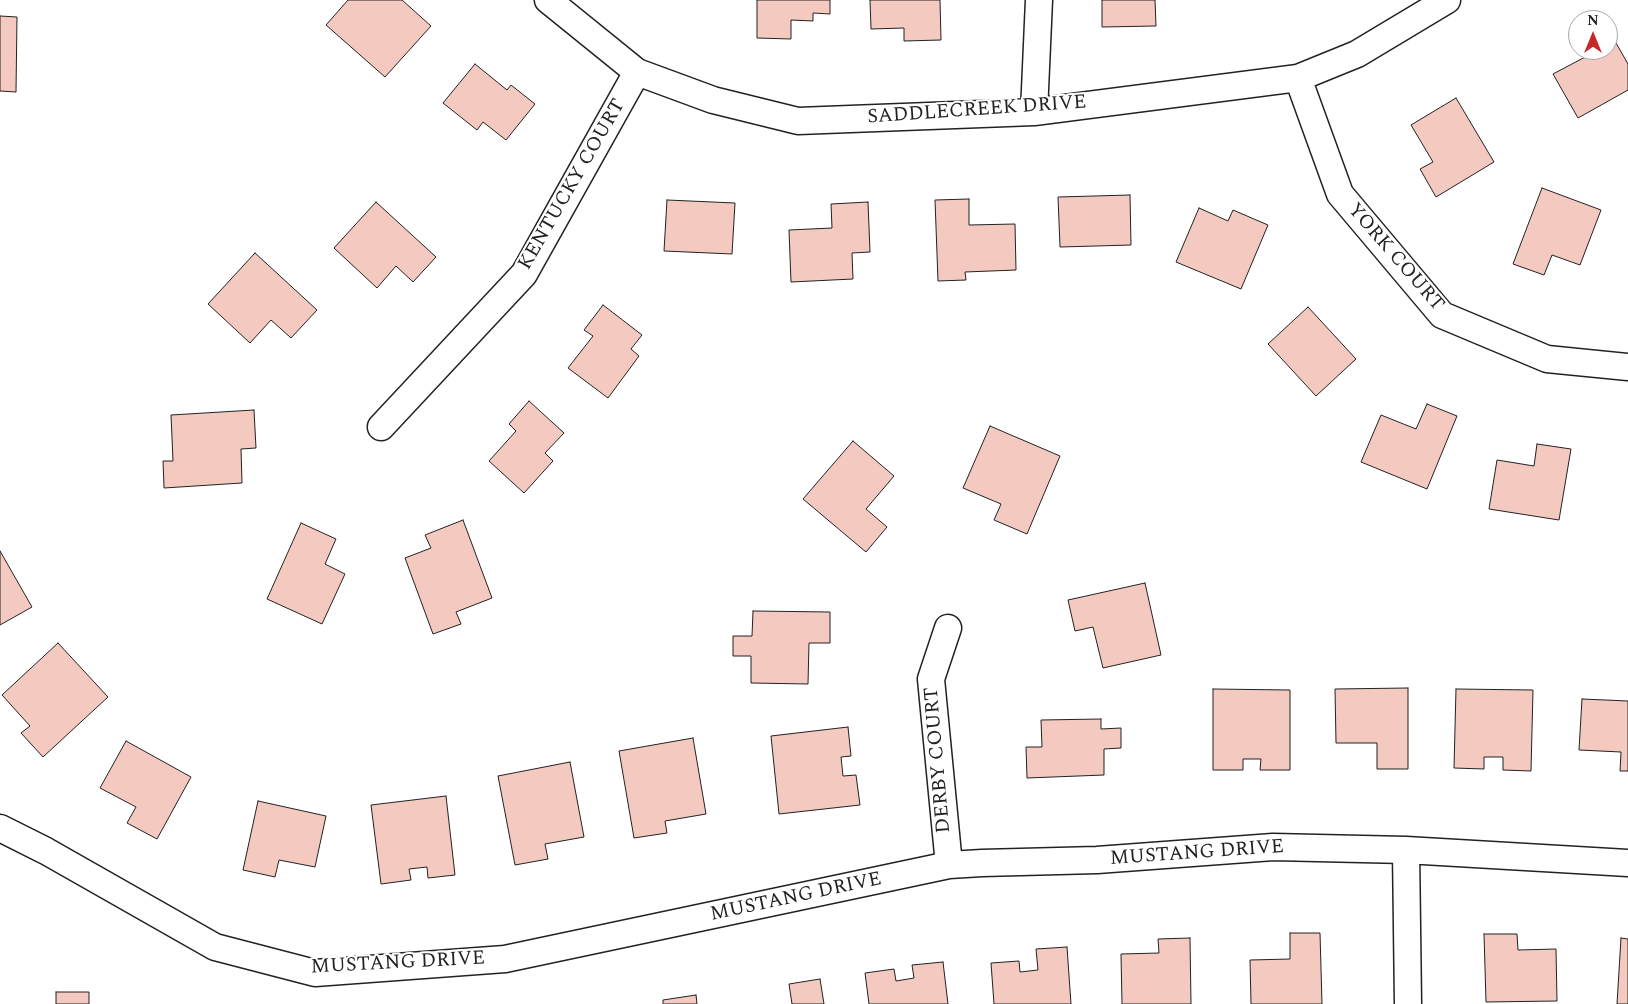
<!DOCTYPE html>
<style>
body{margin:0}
#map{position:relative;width:1628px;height:1004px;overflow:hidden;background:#fff;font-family:Spectral,serif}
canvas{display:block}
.north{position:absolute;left:1568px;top:10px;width:50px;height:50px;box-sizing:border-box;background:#fff;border:1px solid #a7a7a7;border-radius:50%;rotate:0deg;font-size:14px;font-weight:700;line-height:20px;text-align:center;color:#222}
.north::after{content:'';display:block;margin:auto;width:18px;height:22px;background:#c62828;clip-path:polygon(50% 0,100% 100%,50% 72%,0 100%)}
</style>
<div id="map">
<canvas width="1628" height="1004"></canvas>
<div class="north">N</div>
</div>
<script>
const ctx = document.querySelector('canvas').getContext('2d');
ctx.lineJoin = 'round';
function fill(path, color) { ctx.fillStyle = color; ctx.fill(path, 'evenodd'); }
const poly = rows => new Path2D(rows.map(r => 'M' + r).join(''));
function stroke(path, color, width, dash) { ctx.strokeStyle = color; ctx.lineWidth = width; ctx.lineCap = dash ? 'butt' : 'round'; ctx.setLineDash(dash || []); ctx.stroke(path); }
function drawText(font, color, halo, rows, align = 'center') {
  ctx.font = font + ' Spectral,serif'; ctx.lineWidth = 4; ctx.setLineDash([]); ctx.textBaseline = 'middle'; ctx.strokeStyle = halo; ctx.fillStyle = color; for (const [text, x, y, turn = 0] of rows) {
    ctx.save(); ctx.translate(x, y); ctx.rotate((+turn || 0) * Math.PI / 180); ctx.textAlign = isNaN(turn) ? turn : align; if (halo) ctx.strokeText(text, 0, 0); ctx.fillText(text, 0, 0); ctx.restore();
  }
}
const building = poly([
 [348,0,402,0,431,26,385,77,326,25,348,0],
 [757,0,830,0,830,14,813,13,813,21,791,20,791,39,757,38,757,0],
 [870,0,940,0,941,40,904,41,904,28,871,29,870,0],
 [1102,0,1155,0,1156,26,1102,27,1102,0],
 [0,16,17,17,16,92,0,91,0,16],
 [1608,29,1628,64,1628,90,1578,118,1553,74,1587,56,1584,50,1608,50,1608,29],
 [475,64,507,90,511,85,535,104,506,140,483,122,477,130,443,103,475,64],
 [1456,98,1494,162,1436,197,1420,169,1433,162,1411,125,1456,98],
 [1542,188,1601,210,1580,265,1552,255,1544,275,1513,264,1542,188],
 [1130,195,1131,245,1060,247,1058,197,1130,195],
 [969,199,969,225,1015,224,1016,270,965,272,966,280,938,281,935,200,969,199],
 [667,200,735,203,732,254,664,251,667,200],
 [376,202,436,257,413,282,396,266,377,288,334,248,376,202],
 [868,202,870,252,852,253,853,279,791,282,789,230,832,228,831,204,868,202],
 [1199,208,1228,221,1233,210,1268,225,1241,289,1176,262,1199,208],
 [255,253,317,310,291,338,271,320,250,343,208,304,255,253],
 [603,305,642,335,631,349,639,356,608,398,568,368,593,336,584,330,603,305],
 [1308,307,1356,359,1316,396,1268,344,1308,307],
 [529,401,564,433,545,453,553,461,524,493,489,461,516,431,509,424,529,401],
 [1427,404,1457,416,1427,489,1361,462,1381,415,1416,429,1427,404],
 [254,410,256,448,241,449,242,483,164,488,163,461,173,461,171,415,254,410],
 [990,426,1060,456,1027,534,994,520,1001,504,963,488,990,426],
 [853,441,894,476,866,509,887,527,866,552,803,499,853,441],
 [1537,444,1571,449,1559,520,1489,509,1497,460,1534,466,1537,444],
 [463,520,492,598,456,612,461,624,433,634,405,558,431,548,425,535,463,520],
 [301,523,336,539,325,564,345,574,322,624,267,599,301,523],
 [0,551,32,607,0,625,0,551],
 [1145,583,1161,655,1103,668,1093,627,1075,631,1068,600,1145,583],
 [753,611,830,612,830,643,809,643,808,684,751,683,751,656,733,656,733,636,752,636,753,611],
 [58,643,108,697,43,757,21,733,30,726,2,695,58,643],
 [1408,688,1408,769,1377,769,1377,743,1336,743,1335,689,1408,688],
 [1213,689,1290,690,1290,770,1260,770,1261,759,1243,759,1243,770,1213,770,1213,689],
 [1456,689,1533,690,1531,771,1503,770,1503,757,1484,757,1484,769,1454,768,1456,689],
 [1582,699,1628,701,1628,771,1620,771,1621,752,1579,750,1582,699],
 [1101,719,1101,729,1121,728,1121,748,1104,749,1104,775,1027,778,1026,747,1042,747,1041,720,1101,719],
 [848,727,851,756,841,757,843,776,856,775,860,805,779,814,771,736,848,727],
 [693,738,706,814,665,821,667,833,634,838,619,751,693,738],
 [126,741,191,777,157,839,127,823,136,807,100,788,126,741],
 [570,762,584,837,545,844,548,859,515,865,498,776,570,762],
 [446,796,455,875,428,878,427,867,409,869,411,880,381,884,371,805,446,796],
 [258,801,326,816,315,867,279,860,275,877,243,870,258,801],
 [1290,933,1320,933,1322,1004,1251,1004,1250,960,1290,959,1290,933],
 [1484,934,1517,934,1518,950,1556,949,1557,1001,1486,1002,1484,934],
 [1190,938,1191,1004,1122,1004,1121,954,1159,953,1158,939,1190,938],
 [1621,938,1628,939,1628,1004,1617,1004,1621,938],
 [1067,947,1071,1004,994,1004,991,963,1019,961,1020,972,1038,970,1036,949,1067,947],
 [943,962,948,1004,869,1004,865,973,894,969,896,981,914,978,912,965,943,962],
 [820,979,824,1004,792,1004,789,984,820,979],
 [56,992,89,992,89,1004,56,1004,56,992],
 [696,995,697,1004,663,1004,663,1000,696,995]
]);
const minor = poly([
 [548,0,637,72,713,100,798,121,1034,112,1298,78,1357,54,1447,0],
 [1298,78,1340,194,1442,315,1547,359,1628,367],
 [1034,112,1039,0],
 [381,427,524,274,637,72],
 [948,628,931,679,949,865],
 [0,828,46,851,215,947,315,973,505,959,949,865,982,863,1097,860,1273,847,1406,850,1628,863],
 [1406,850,1408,1004]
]);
const streetNames = [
 ["SADDLECREEK DRIVE",977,111,-4],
 ["KENTUCKY COURT",573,185,-60],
 ["YORK COURT",1395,258,49],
 ["DERBY COURT",939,760,-95],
 ["MUSTANG DRIVE",1197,854,-4],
 ["MUSTANG DRIVE",796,898,-12],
 ["MUSTANG DRIVE",398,964,-3]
];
fill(building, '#f3c9c0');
stroke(building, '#222', 1);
stroke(minor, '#222', 29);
stroke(minor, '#fff', 26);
drawText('20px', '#222', '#fff', streetNames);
</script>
